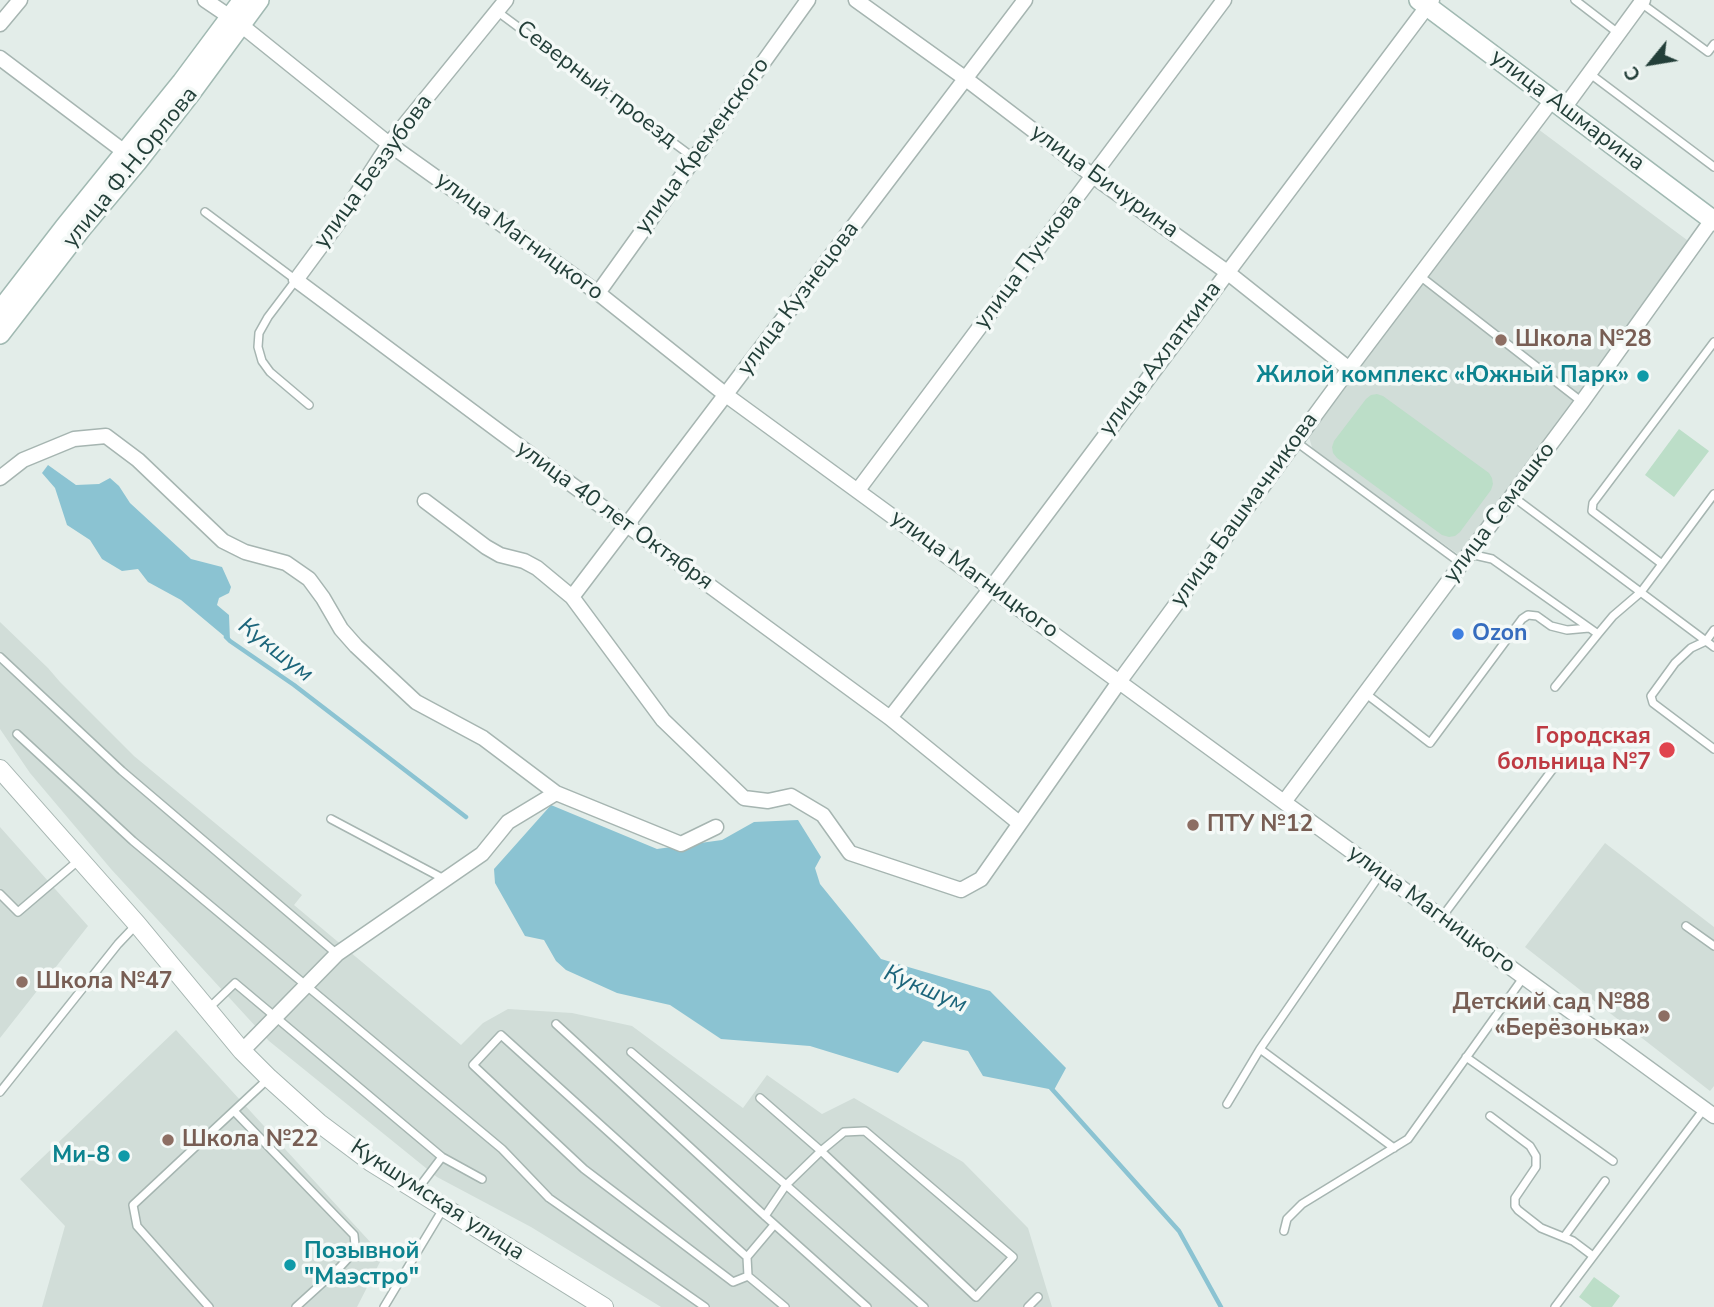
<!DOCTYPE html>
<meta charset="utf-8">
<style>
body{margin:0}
#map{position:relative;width:1714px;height:1307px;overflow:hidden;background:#e3ede9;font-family:"Nunito Sans",sans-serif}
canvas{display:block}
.north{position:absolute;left:1616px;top:28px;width:70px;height:70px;-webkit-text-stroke:5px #f4f9f7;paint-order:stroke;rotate:240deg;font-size:19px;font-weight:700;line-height:28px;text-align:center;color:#233f39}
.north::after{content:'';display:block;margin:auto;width:24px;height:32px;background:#233f39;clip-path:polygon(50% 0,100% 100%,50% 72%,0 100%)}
</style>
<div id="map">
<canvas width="1714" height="1307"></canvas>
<div class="north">С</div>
</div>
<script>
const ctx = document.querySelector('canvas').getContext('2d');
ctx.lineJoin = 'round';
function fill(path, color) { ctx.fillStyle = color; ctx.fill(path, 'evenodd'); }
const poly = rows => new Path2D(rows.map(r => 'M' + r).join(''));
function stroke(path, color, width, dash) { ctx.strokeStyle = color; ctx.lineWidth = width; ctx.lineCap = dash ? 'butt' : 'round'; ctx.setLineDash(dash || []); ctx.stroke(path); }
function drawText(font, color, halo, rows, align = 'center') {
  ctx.font = font + ' "Nunito Sans",sans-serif'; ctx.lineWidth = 7; ctx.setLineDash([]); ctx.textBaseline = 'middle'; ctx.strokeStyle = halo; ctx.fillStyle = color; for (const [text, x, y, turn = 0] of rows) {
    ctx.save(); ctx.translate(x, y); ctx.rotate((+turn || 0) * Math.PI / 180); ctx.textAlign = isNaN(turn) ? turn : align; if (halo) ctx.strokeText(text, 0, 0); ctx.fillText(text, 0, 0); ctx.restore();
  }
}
const built = poly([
 [1538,129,1691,243,1462,557,1313,451,1309,437],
 [0,622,48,668,60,682,134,756,302,895,294,905,461,1045,483,1023,508,1009,572,1013,632,1026,743,1108,767,1075,822,1114,854,1098,963,1162,1028,1228,1052,1307,661,1307,531,1227,437,1177,269,1041,111,869,30,773,0,729],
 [0,827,88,926,0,1038],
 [1605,843,1714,927,1714,1086,1710,1091,1525,947],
 [176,1030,383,1256,357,1307,42,1307,65,1226,20,1179]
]);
const green = poly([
 [1377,394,1383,396,1489,473,1492,478,1493,484,1491,490,1460,532,1455,536,1449,537,1442,535,1337,458,1333,453,1332,447,1334,441,1366,399,1371,395],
 [1679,429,1709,451,1674,497,1645,475],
 [1594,1277,1620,1296,1612,1307,1592,1307,1579,1297]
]);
const water = poly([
 [48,465,76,485,99,484,110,478,119,486,130,503,191,559,222,567,231,587,229,593,219,598,217,605,229,615,230,641,181,600,148,582,138,569,122,571,102,559,90,540,67,525,55,488,42,473],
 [551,805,657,849,722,840,754,822,798,820,821,857,815,868,820,884,881,959,990,991,1066,1068,1054,1090,983,1076,968,1051,923,1041,898,1073,810,1046,721,1039,670,1005,617,993,566,970,556,961,544,940,525,936,495,883,494,869]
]);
const stream = poly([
 [226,637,230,641,294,685,466,817],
 [1051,1088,1179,1231,1221,1307]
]);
const service = poly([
 [1575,0,1618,33],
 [1641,3,1708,52,1714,44],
 [498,12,694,158],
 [1589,73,1714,167],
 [205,212,296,280,268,317,259,333,258,347,262,361,270,372,309,405],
 [1420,276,1582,402],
 [1714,342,1593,503,1592,511,1662,564,1714,494],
 [1295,441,1462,564],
 [1512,496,1714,647],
 [1470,554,1492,559,1598,634,1613,616,1641,592,1662,564],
 [1714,630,1706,641,1691,648,1675,663,1651,696,1653,703,1714,749],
 [0,657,122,771,337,954],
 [1555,687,1598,634],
 [1365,693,1430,743,1522,619,1528,615,1537,616,1551,626,1567,630,1589,628],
 [17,734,133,841,502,1149,549,1198,705,1307],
 [331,819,444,879],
 [0,894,18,912,79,860],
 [1442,917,1561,758],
 [1686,926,1714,946],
 [209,1008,235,983,442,1157,482,1179],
 [556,1024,765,1216,867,1307],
 [1260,1049,1394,1148],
 [631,1052,786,1185,924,1307],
 [1466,1057,1613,1161],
 [0,1092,118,944,137,924],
 [760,1098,821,1151,976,1297,1013,1257,865,1131,844,1132,821,1151,786,1185,765,1216],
 [1227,1104,1260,1049,1381,873],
 [234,1111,354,1235,355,1245,351,1255,340,1267,296,1307],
 [1490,1116,1530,1146,1536,1156,1536,1167,1515,1198,1515,1206,1518,1210,1541,1228,1573,1241,1593,1256],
 [417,1190,442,1157],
 [1284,1231,1287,1219,1302,1204,1408,1139,1523,978],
 [1564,1237,1605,1181],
 [747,1257,774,1225],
 [748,1276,733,1282,584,1169,473,1065,501,1035,747,1257,748,1276,785,1307],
 [209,1307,137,1226,133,1205,269,1078],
 [384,1307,443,1209],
 [1028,1307,1038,1297],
 [1555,1307,1704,1109]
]);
const minor = poly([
 [205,0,230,17],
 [506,0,389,144,338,223,296,280,500,432,890,718,1019,823],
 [856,0,966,79,1093,176,1227,272,1349,369],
 [0,24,20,0],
 [241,25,389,144,598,293,726,395,1714,1116],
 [0,58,126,153],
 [1564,108,1643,0],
 [598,293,808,0],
 [0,478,23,460,74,439,106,436,138,460,223,541,245,552,286,563,309,579,323,598,341,629,356,646,416,702,483,738,556,793,681,844,716,827],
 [858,490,1224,0],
 [425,501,486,547,500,555,524,561,537,568,572,597,663,720,744,798,768,801,791,796,823,815,850,853,961,890,981,879,1119,682,1349,369,1552,100],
 [572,597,1025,0],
 [890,718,991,588,1432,0],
 [1284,802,1582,402,1712,220],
 [242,1051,337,954,482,854,508,822,556,793]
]);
const tertiary = poly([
 [0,769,137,924,242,1051,269,1078,319,1123,371,1162,604,1307]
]);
const secondary = poly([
 [1419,0,1714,221],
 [0,311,64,228,182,82,243,0],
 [0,334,81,229,137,162,190,94,259,0]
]);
const markers = [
 [1501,340,7,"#8d6e63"],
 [1643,376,7,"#0f9aa8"],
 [1458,634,7,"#3f7fe0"],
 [1667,750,9,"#e0444e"],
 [1193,825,7,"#8d6e63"],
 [22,982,7,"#8d6e63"],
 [1664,1016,7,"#8d6e63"],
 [168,1140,7,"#8d6e63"],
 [124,1156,7,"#0f9aa8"],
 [290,1265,7,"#0f9aa8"]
];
const streetNames = [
 ["Северный проезд",596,85,37],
 ["улица Ашмарина",1567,111,37],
 ["улица Кременского",703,146,-54],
 ["улица Ф.Н.Орлова",131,168,-51],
 ["улица Беззубова",374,172,-54],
 ["улица Бичурина",1104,182,36],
 ["улица Магницкого",519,237,36],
 ["улица Пучкова",1029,262,-53],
 ["улица Кузнецова",799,299,-53],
 ["улица Ахлаткина",1161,359,-53],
 ["улица Башмачникова",1245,510,-54],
 ["улица Семашко",1500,513,-53],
 ["улица 40 лет Октября",614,516,36],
 ["улица Магницкого",974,575,36],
 ["улица Магницкого",1431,910,36],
 ["Кукшумская улица",437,1201,33]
];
const educationNames = [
 ["Школа №28",1515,340],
 ["ПТУ №12",1207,825],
 ["Школа №47",36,982],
 ["Детский сад №88",1650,1003,"right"],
 ["«Берёзонька»",1650,1029,"right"],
 ["Школа №22",182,1140]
];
const cultureNames = [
 ["Жилой комплекс «Южный Парк»",1629,376],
 ["Ми-8",110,1156],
 ["Позывной",304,1252,"left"],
 ["\"Маэстро\"",304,1278,"left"]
];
const shopNames = [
 ["Ozon",1472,634]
];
const healthNames = [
 ["Городская",1651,737],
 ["больница №7",1651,763]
];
const waterNames = [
 ["Кукшум",275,651,38],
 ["Кукшум",925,990,23]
];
fill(built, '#d1ddd8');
fill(green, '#bcdec8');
fill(water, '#8bc3d2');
stroke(stream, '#8bc3d2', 4.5);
stroke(service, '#a6b5b1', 10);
stroke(minor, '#a6b5b1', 17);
stroke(tertiary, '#a6b5b1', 20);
stroke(secondary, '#a1b9b2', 22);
stroke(service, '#fff', 7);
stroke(minor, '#fff', 14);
stroke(tertiary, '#fff', 18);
stroke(secondary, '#fff', 19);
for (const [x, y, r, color] of markers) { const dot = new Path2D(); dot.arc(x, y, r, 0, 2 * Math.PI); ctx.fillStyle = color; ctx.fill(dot); stroke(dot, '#f4f9f7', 2.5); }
drawText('23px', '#233f39', '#f4f9f7', streetNames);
drawText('bold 23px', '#785e54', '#f4f9f7', educationNames, 'left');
drawText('bold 23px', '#0d838f', '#f4f9f7', cultureNames, 'right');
drawText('bold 23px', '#366cbe', '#f4f9f7', shopNames, 'left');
drawText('bold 23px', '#be3a42', '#f4f9f7', healthNames, 'right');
drawText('italic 24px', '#1c657b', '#f4f9f7', waterNames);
</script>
